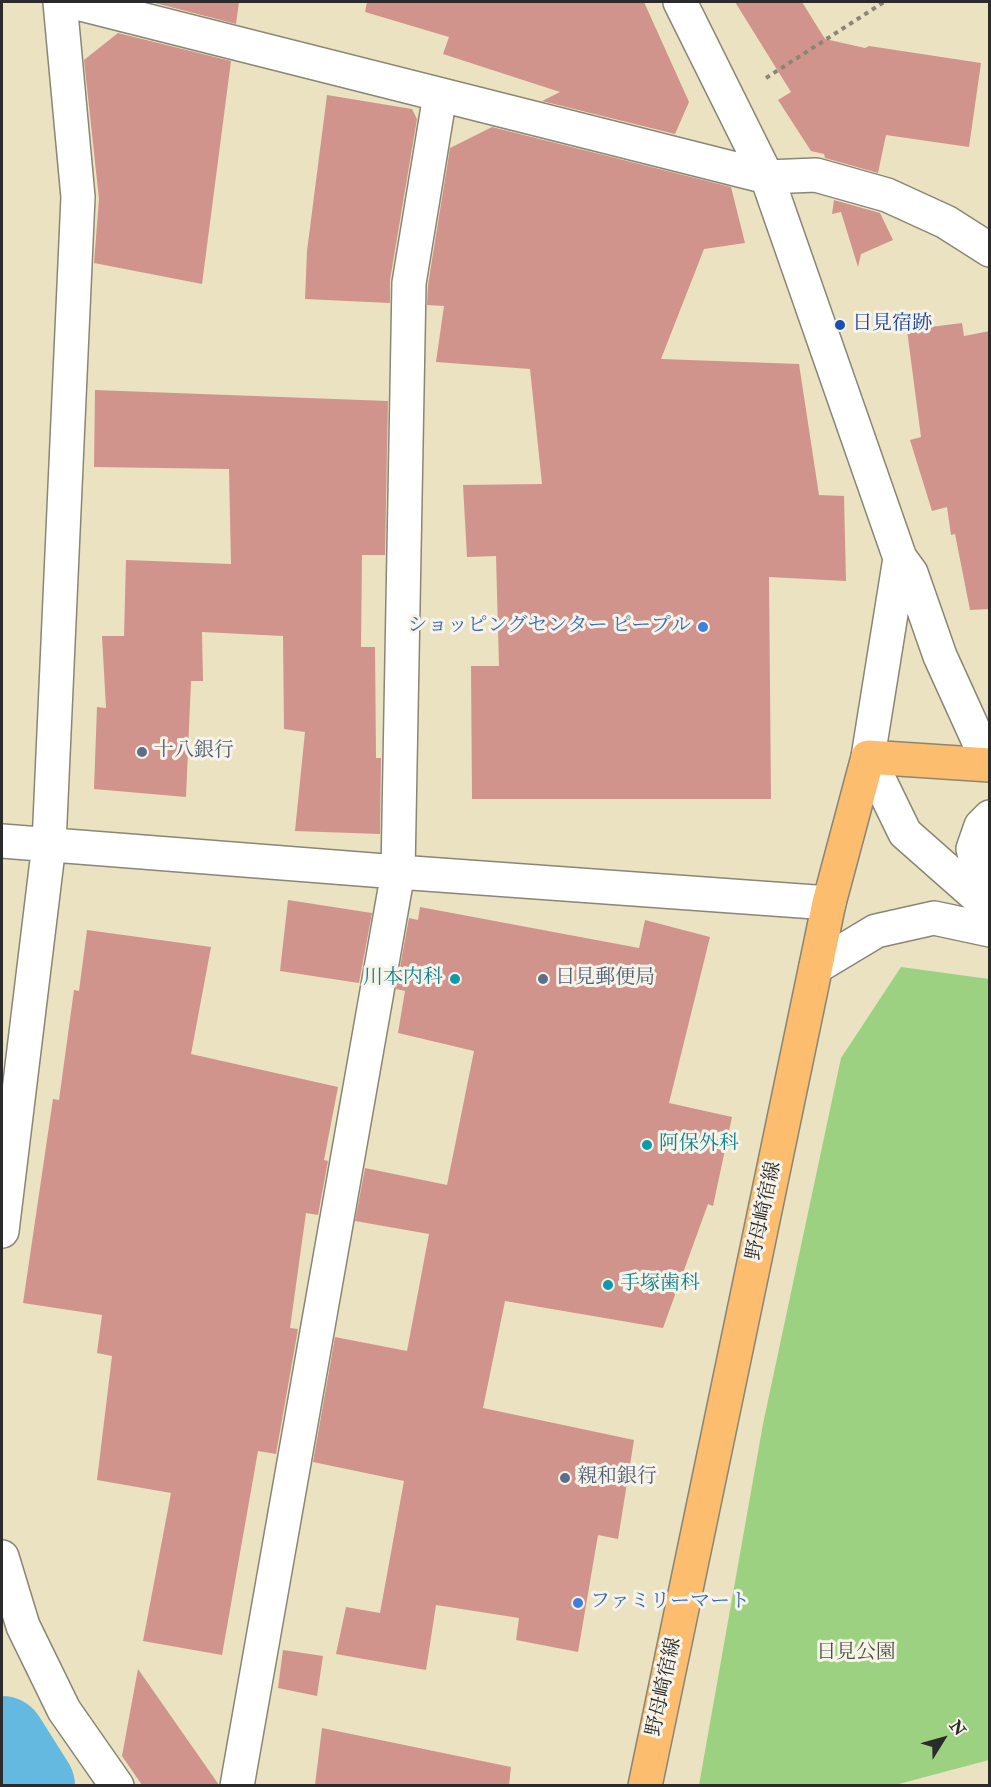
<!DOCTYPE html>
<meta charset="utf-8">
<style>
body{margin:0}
#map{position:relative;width:991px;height:1787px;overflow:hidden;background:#eae2c0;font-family:"IM FELL Double Pica",serif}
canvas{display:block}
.frame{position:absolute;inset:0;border:3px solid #2b2b2b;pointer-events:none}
.north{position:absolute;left:913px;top:1709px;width:60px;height:60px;-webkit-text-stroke:4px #f7f3e8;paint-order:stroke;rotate:53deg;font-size:16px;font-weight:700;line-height:24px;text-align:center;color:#2b2b2b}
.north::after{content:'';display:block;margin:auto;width:21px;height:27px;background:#2b2b2b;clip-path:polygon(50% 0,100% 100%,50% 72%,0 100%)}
</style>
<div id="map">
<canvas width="991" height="1787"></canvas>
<div class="frame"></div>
<div class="north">N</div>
</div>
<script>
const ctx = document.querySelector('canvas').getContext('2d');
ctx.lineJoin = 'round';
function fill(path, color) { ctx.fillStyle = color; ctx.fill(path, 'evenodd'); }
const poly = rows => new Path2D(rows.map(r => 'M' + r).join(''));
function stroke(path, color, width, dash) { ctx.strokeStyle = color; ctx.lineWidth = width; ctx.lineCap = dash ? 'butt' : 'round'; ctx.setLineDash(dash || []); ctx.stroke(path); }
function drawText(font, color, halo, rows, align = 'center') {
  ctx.font = font + ' "IM FELL Double Pica","Noto Serif JP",serif'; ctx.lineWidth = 6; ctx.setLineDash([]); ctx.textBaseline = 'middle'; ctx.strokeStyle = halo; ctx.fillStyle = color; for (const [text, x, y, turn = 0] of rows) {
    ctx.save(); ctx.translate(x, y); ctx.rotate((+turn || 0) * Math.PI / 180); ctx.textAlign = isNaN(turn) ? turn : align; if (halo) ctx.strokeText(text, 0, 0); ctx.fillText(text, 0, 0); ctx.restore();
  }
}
const green = poly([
 [901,967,989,979,989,1760,895,1785,699,1785,763,1424,841,1058]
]);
const river = poly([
 [2,1740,31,1786]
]);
const building = poly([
 [157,2,239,2,236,24,155,3],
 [367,2,644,2,689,102,675,134,542,101,560,92,443,54,449,37,365,12],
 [735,2,802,2,825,39,865,48,869,46,981,63,969,147,886,135,878,173,825,158,824,154,811,151,778,100,791,92],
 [118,33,231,61,202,284,94,263,99,199,84,60],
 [327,95,412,109,417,119,390,280,390,303,305,299,307,251],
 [492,127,731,187,745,243,704,249,661,359,799,364,819,495,844,496,846,581,769,577,771,799,472,799,471,666,499,666,496,556,467,557,463,485,542,484,530,369,436,362,444,306,427,305,428,285,450,148],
 [834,200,880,213,893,240,861,254,858,267,841,212,832,214],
 [962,323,964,336,990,331,990,609,970,610,955,534,951,535,947,507,932,511,910,440,921,437,907,330],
 [95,390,388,401,385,555,362,555,361,647,375,647,376,758,381,758,380,834,295,831,305,732,284,729,283,636,202,632,203,681,191,681,186,797,94,789,97,707,106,708,102,636,124,636,126,560,231,564,229,469,94,467],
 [288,900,372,913,359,983,280,971],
 [420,907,639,948,645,920,710,937,669,1103,732,1117,713,1206,708,1204,663,1328,505,1301,483,1408,634,1440,618,1539,598,1535,578,1652,516,1640,519,1618,436,1605,426,1670,336,1654,346,1607,380,1613,404,1481,313,1462,335,1337,407,1351,429,1234,355,1221,365,1168,447,1185,474,1051,398,1033,405,991,396,989,409,918,418,920],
 [87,930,211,947,191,1054,338,1087,324,1160,328,1161,318,1215,306,1213,290,1328,298,1329,276,1454,258,1451,222,1655,143,1641,171,1493,97,1480,112,1356,97,1353,102,1315,23,1303,53,1099,59,1100,74,990,79,991],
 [283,1650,323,1656,317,1696,278,1688],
 [138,1669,219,1785,142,1785,122,1756],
 [322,1728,511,1767,509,1785,315,1785]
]);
const path = poly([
 [766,78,884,2]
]);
const minor = poly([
 [73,2,767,177,816,175,887,195,946,222,990,250],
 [680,2,767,177,900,558,868,757,905,833,990,908],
 [900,558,911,573,940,656,989,764],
 [2,841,398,872,829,903],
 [966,887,981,876,973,849,981,826,990,817],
 [816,967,876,931,934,918,990,930],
 [2,1231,49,844,78,197,60,2],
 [2,1557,23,1626,64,1710,117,1786],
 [237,1786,398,872,409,283,440,95]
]);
const major = poly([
 [645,1786,829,903,868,757,990,765]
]);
const markers = [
 [840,325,6,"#1a4fb4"],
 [703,627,6,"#3f7fe0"],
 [142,752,6,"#5c6f8a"],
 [455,979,6,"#0f9aa8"],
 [543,979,6,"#5c6f8a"],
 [647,1145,6,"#0f9aa8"],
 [608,1285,6,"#0f9aa8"],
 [565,1478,6,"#5c6f8a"],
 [578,1603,6,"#3f7fe0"]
];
const transitNames = [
 ["日見宿跡",852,325]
];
const shopNames = [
 ["ショッピングセンター ピープル",691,627],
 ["ファミリーマート",590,1603,"left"]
];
const serviceNames = [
 ["十八銀行",154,752],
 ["日見郵便局",555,979],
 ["親和銀行",577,1478]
];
const cultureNames = [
 ["川本内科",443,979,"right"],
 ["阿保外科",659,1145],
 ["手塚歯科",620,1285]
];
const streetNames = [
 ["野母崎宿線",765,1211,-78],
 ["野母崎宿線",665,1687,-78]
];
const parkNames = [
 ["日見公園",856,1654]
];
fill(green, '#9dd182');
stroke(river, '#63b9df', 88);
fill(building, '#d1948c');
stroke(minor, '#8a8676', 36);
stroke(major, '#8a8676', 36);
stroke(path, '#8a8676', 4, [4.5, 4.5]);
stroke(minor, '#fff', 33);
stroke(major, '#fcbd6f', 33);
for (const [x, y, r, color] of markers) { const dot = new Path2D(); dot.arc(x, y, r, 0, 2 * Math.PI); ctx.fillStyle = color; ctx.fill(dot); stroke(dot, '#f7f3e8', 2); }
drawText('20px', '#164399', '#f7f3e8', transitNames, 'left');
drawText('20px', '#366cbe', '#f7f3e8', shopNames, 'right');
drawText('20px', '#4e5e75', '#f7f3e8', serviceNames, 'left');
drawText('20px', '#0d838f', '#f7f3e8', cultureNames, 'left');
drawText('20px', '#2b2b2b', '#f7f3e8', streetNames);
drawText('20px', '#485441', '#f7f3e8', parkNames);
</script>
